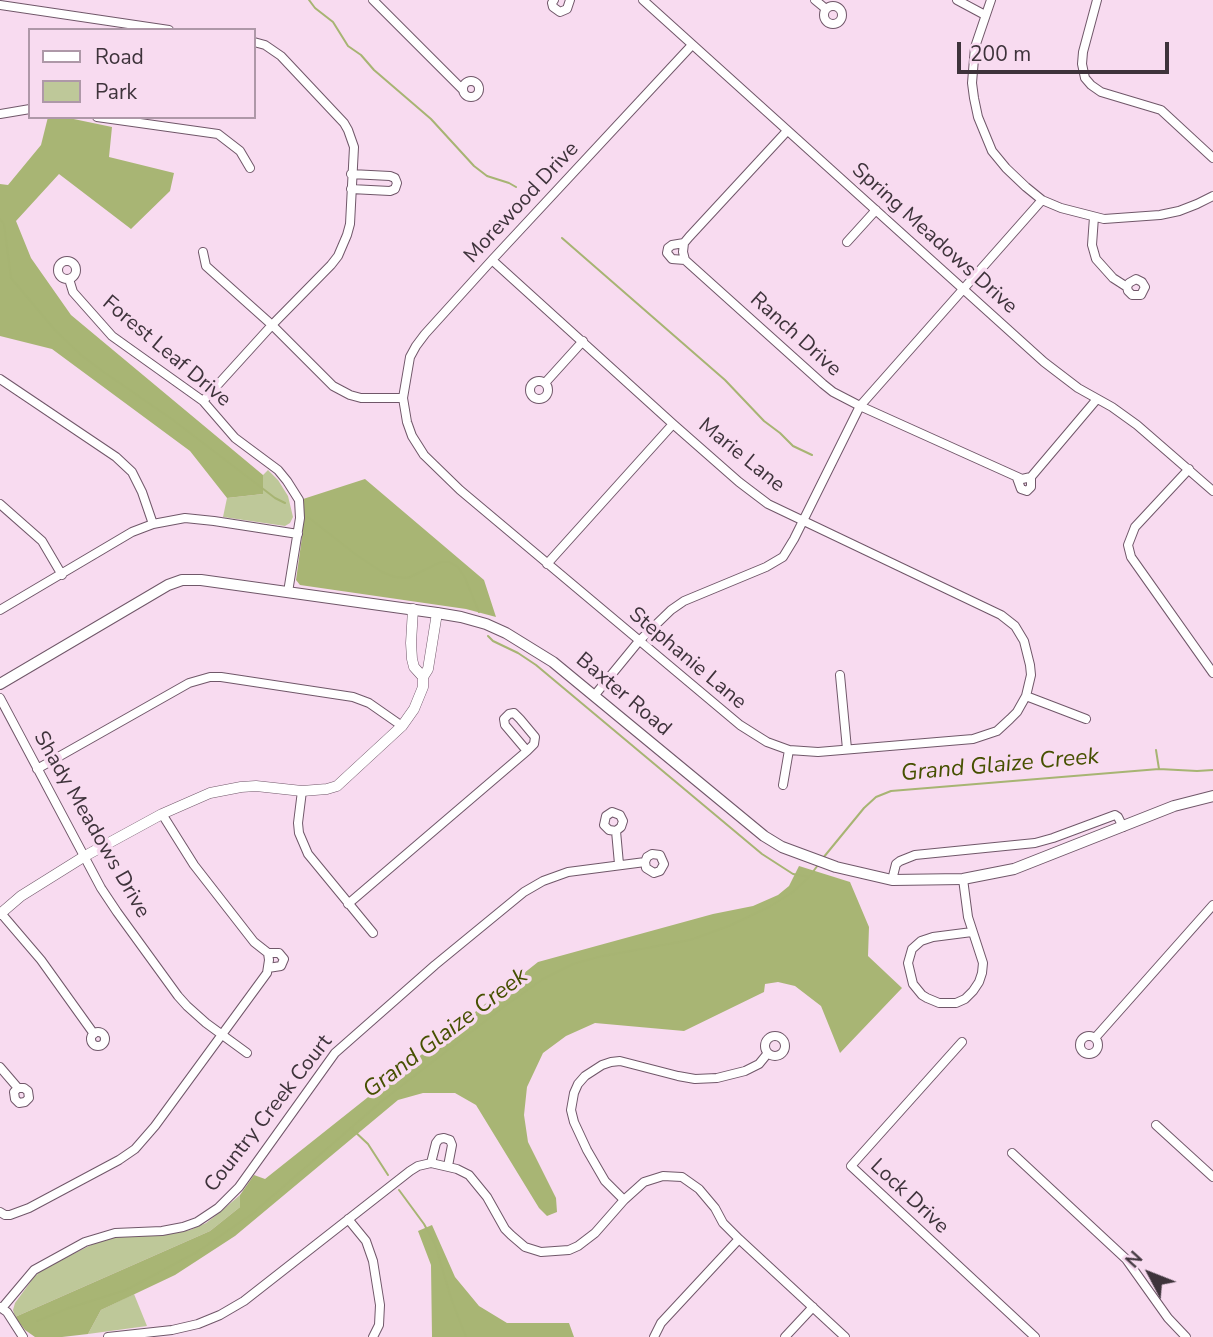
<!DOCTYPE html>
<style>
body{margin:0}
#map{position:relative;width:1213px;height:1337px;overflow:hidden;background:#f8dbf0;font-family:"Nunito Sans",sans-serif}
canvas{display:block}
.legend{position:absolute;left:28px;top:28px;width:228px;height:91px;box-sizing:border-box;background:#f8dbf0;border:2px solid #ae98a8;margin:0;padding:9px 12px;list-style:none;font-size:21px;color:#3e333b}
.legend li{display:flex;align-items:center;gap:14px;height:35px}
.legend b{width:35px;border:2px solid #ae98a8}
.north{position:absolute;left:1115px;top:1239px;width:70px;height:70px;-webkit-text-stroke:5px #f8dbf0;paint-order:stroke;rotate:312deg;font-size:19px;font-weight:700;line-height:28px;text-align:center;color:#3e333b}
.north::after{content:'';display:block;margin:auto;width:24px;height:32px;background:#3e333b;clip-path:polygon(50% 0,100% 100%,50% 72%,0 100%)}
.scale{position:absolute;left:957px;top:42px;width:212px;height:32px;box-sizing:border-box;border:4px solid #3e333b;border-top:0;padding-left:9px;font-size:21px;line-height:24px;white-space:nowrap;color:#3e333b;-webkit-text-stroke:5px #f8dbf0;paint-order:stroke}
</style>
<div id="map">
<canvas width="1213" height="1337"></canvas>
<ul class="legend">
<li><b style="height:9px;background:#fff"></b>Road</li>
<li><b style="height:19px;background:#bec899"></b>Park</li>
</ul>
<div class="north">N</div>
<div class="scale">200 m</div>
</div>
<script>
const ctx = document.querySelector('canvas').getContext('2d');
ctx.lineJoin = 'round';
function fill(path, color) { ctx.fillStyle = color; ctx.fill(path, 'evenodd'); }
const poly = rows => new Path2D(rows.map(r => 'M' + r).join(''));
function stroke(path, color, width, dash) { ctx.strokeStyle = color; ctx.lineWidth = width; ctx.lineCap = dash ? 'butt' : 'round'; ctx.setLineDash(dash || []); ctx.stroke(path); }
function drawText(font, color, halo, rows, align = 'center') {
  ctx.font = font + ' "Nunito Sans",sans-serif'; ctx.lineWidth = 7; ctx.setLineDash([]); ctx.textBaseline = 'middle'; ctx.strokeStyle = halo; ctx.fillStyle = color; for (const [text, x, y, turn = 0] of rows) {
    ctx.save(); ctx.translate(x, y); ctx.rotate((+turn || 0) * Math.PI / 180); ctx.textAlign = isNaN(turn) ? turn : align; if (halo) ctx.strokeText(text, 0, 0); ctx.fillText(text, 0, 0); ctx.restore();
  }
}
const green = poly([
 [268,470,278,480,288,496,293,517,290,523,285,526,223,517,227,498,263,494,263,475],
 [240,1195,240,1207,210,1231,15,1317,13,1310,15,1303,34,1277,43,1269,103,1239,129,1234,170,1234,190,1230,206,1223,219,1213],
 [134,1294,147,1326,88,1334,101,1310]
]);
const forest = poly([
 [48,117,64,117,112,127,109,157,174,173,170,191,131,229,59,174,16,221,31,258,71,315,263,475,263,494,227,498,190,451,52,349,0,336,0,184,8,185,41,145],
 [365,479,484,580,496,617,466,609,300,585,296,580,303,530,300,500],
 [799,866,850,882,869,927,868,956,902,988,840,1053,821,1006,795,986,778,982,765,984,764,992,684,1031,595,1023,566,1036,543,1053,527,1087,524,1115,528,1142,556,1198,557,1212,547,1216,539,1208,476,1105,455,1093,423,1093,398,1100,235,1236,175,1275,101,1310,88,1334,62,1337,35,1337,25,1330,15,1317,210,1231,240,1207,240,1195,254,1175,265,1179,538,962,713,914,753,906,778,895,789,886],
 [432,1225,455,1277,479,1306,507,1323,569,1323,574,1337,432,1337,431,1265,418,1231]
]);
const stream = poly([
 [309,0,315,8,333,22,348,46,361,55,374,70,431,119,474,166,487,176,509,183,516,187],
 [0,219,4,224,11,278,55,330,81,355,101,370,173,420,275,498,285,503],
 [562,238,725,380,764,421,780,433,793,446,812,455],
 [308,517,355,554,382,572,395,577,408,578,441,562,449,562,458,567,465,578,479,612],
 [488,636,493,641,518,653,536,665,762,854,793,874,809,877],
 [1156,750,1159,769],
 [823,858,864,808,876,797,891,791,1159,769,1197,771,1213,770],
 [352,1129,368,1144,388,1175],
 [399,1190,424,1224,435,1244,451,1298,466,1337],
 [37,1321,69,1308,126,1290,197,1252,252,1214,383,1100,506,1005,543,979,573,964,598,957,690,940,729,926,769,907,793,892,809,877,818,865]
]);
const minor = poly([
 [373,0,463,90],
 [554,0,552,3,553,7,560,12,567,9,570,0],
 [643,0,1044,362,1078,388,1112,407,1137,425,1213,491],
 [815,0,826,9],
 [957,0,985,15],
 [991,0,975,47,972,83,974,98,978,117,992,151,1006,168,1026,187,1042,200,1061,208,1104,219,1160,215,1179,211,1197,204,1213,196],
 [1097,0,1083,52,1082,64,1085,78,1091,85,1101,92,1161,110,1213,158],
 [0,5,169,30],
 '824 15a9 9 0 1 1 18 0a9 9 0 1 1-18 0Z',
 '463 89a8 8 0 1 1 16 0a8 8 0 1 1-16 0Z',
 [0,114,30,109],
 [97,117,218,134,240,151,250,168],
 [787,131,689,237,684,243,683,252,685,260,823,384,833,392,860,406,1022,479,1031,477,1097,399],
 [351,189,390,191,395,189,397,183,395,178,390,176,351,174],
 [1094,217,1092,245,1096,259,1113,278,1127,287,1128,291,1132,295,1141,295,1145,287,1142,282,1136,279,1129,283,1127,287],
 [847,242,876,210],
 [684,243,672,245,668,248,667,253,672,259,685,260],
 [203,252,206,266,272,325,333,386,350,395,361,398,403,398],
 [492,260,673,424,739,482,768,504,1001,615,1015,626,1024,641,1030,665,1031,675,1026,696,1017,712,1010,719,997,731,973,739,818,752,789,750,767,742,740,725,460,490,424,455,412,436,407,422,403,398,410,357,416,346,425,334,492,260,692,45],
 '58 270a9 9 0 1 1 18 0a9 9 0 1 1-18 0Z',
 [69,279,73,292,112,336,203,401,235,438,278,470,287,481,299,500,300,518,288,592],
 [0,379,116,457,132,472,142,492,153,524],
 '530 390a9 9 0 1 1 18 0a9 9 0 1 1-18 0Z',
 [545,383,583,341],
 [203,401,272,325,331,265,338,256,347,235,350,224,354,147,348,130,344,123,281,56,265,45,254,42],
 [1189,469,1135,527,1128,545,1131,557,1213,673],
 [1017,478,1021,489,1027,491,1031,487,1031,477],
 [0,504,42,541,62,575],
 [547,564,673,424],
 [0,610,132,532,153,524,185,518,214,521,298,534],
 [840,675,847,749],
 [594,696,639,641,671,610,684,601,766,567,783,557,794,539,860,406,1042,200],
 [1026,696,1086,719],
 [0,698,101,888,117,912,178,996,187,1006,206,1023,247,1053],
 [37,769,189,683,210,677,221,677,353,697,369,703,402,726],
 [783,785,789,750],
 [302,791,298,823,299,833,308,854,373,933],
 [616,831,609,830,604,825,606,816,612,812,620,815,623,821,621,827,616,831,619,864],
 [963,879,968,917,983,963,982,973,979,982,973,991,965,999,956,1003,939,1003,927,998,922,995,913,984,908,963,912,949,921,941,933,937,972,932],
 [892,880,896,864,900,861,915,855,1035,843,1053,838,1115,815,1118,817,1123,827],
 [348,904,527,751,534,744,535,737,520,719,514,713,509,714,504,719,505,725,527,751],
 [0,912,41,960,94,1034],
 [268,953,279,953,284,959,281,966,268,968],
 '91 1039a7 7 0 1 1 14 0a7 7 0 1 1-14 0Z',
 '1080 1045a9 9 0 1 1 18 0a9 9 0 1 1-18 0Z',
 '765 1046a10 10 0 1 1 20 0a10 10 0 1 1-20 0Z',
 [1095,1038,1213,905],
 [962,1042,851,1166,1035,1337],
 [0,1067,18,1088,24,1088,28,1091,29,1098,25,1102,19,1103,15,1099,14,1092,18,1088],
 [1156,1125,1213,1177],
 [1012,1153,1126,1259,1168,1318,1186,1337],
 [431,1163,436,1143,439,1139,444,1138,450,1140,452,1145,448,1166],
 [624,1200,605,1181,587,1150,574,1122,571,1110,574,1093,578,1084,585,1076,602,1065,611,1062,620,1061,678,1076,695,1079,717,1078,745,1071,759,1064,768,1053],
 [0,1212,5,1215,10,1215,29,1208,119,1160,135,1149,155,1126,267,973,269,960,268,953,254,942,194,865,162,814],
 [348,1219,366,1241,373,1261,380,1305,379,1325,373,1337],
 [0,1307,7,1312,23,1337],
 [2,1308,34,1270,85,1242,115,1233,162,1231,183,1227,197,1222,218,1208,239,1187,335,1053,435,965,524,892,543,881,568,872,645,862,647,857,652,854,660,855,664,864,660,871,654,873,646,868,645,862],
 [108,1337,172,1330,198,1324,220,1315,244,1301,410,1171,418,1166,431,1163,457,1169,469,1175,487,1197,505,1229,511,1235,525,1247,541,1252,569,1250,578,1246,595,1233,624,1200,644,1182,663,1176,682,1177,699,1189,715,1208,723,1223,739,1239,845,1337],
 [654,1337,661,1323,739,1239],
 [785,1337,813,1307]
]);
const tertiary = poly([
 [413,609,411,643,412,659,414,667,423,677],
 [0,914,21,896,85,856,162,814,210,793,241,787,256,786,302,791,327,789,337,786,402,726,414,709,423,687,423,677,428,669,437,613]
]);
const secondary = poly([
 [0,684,168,585,182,580,201,580,437,613,461,617,486,624,506,633,553,662,764,836,782,847,836,867,892,880,963,879,1014,869,1174,806,1213,796]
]);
const streetNames = [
 ["Morewood Drive",522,203,-47],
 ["Spring Meadows Drive",934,239,42],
 ["Ranch Drive",795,335,42],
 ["Forest Leaf Drive",166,352,40],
 ["Marie Lane",741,456,39],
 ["Stephanie Lane",687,659,40],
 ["Baxter Road",623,695,40],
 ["Shady Meadows Drive",91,825,60],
 ["Country Creek Court",269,1114,-52],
 ["Lock Drive",909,1197,43]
];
const waterNames = [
 ["Grand Glaize Creek",1000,766,-5],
 ["Grand Glaize Creek",446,1034,-37]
];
fill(green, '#bec899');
fill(forest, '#a8b574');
stroke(stream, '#a7b473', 2);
stroke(minor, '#705769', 10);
stroke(tertiary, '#705769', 11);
stroke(secondary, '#705769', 12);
stroke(minor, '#fff', 8);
stroke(tertiary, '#fff', 10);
stroke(secondary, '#fff', 10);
drawText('21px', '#3e333b', '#f8dbf0', streetNames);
drawText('italic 23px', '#465001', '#f8dbf0', waterNames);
</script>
